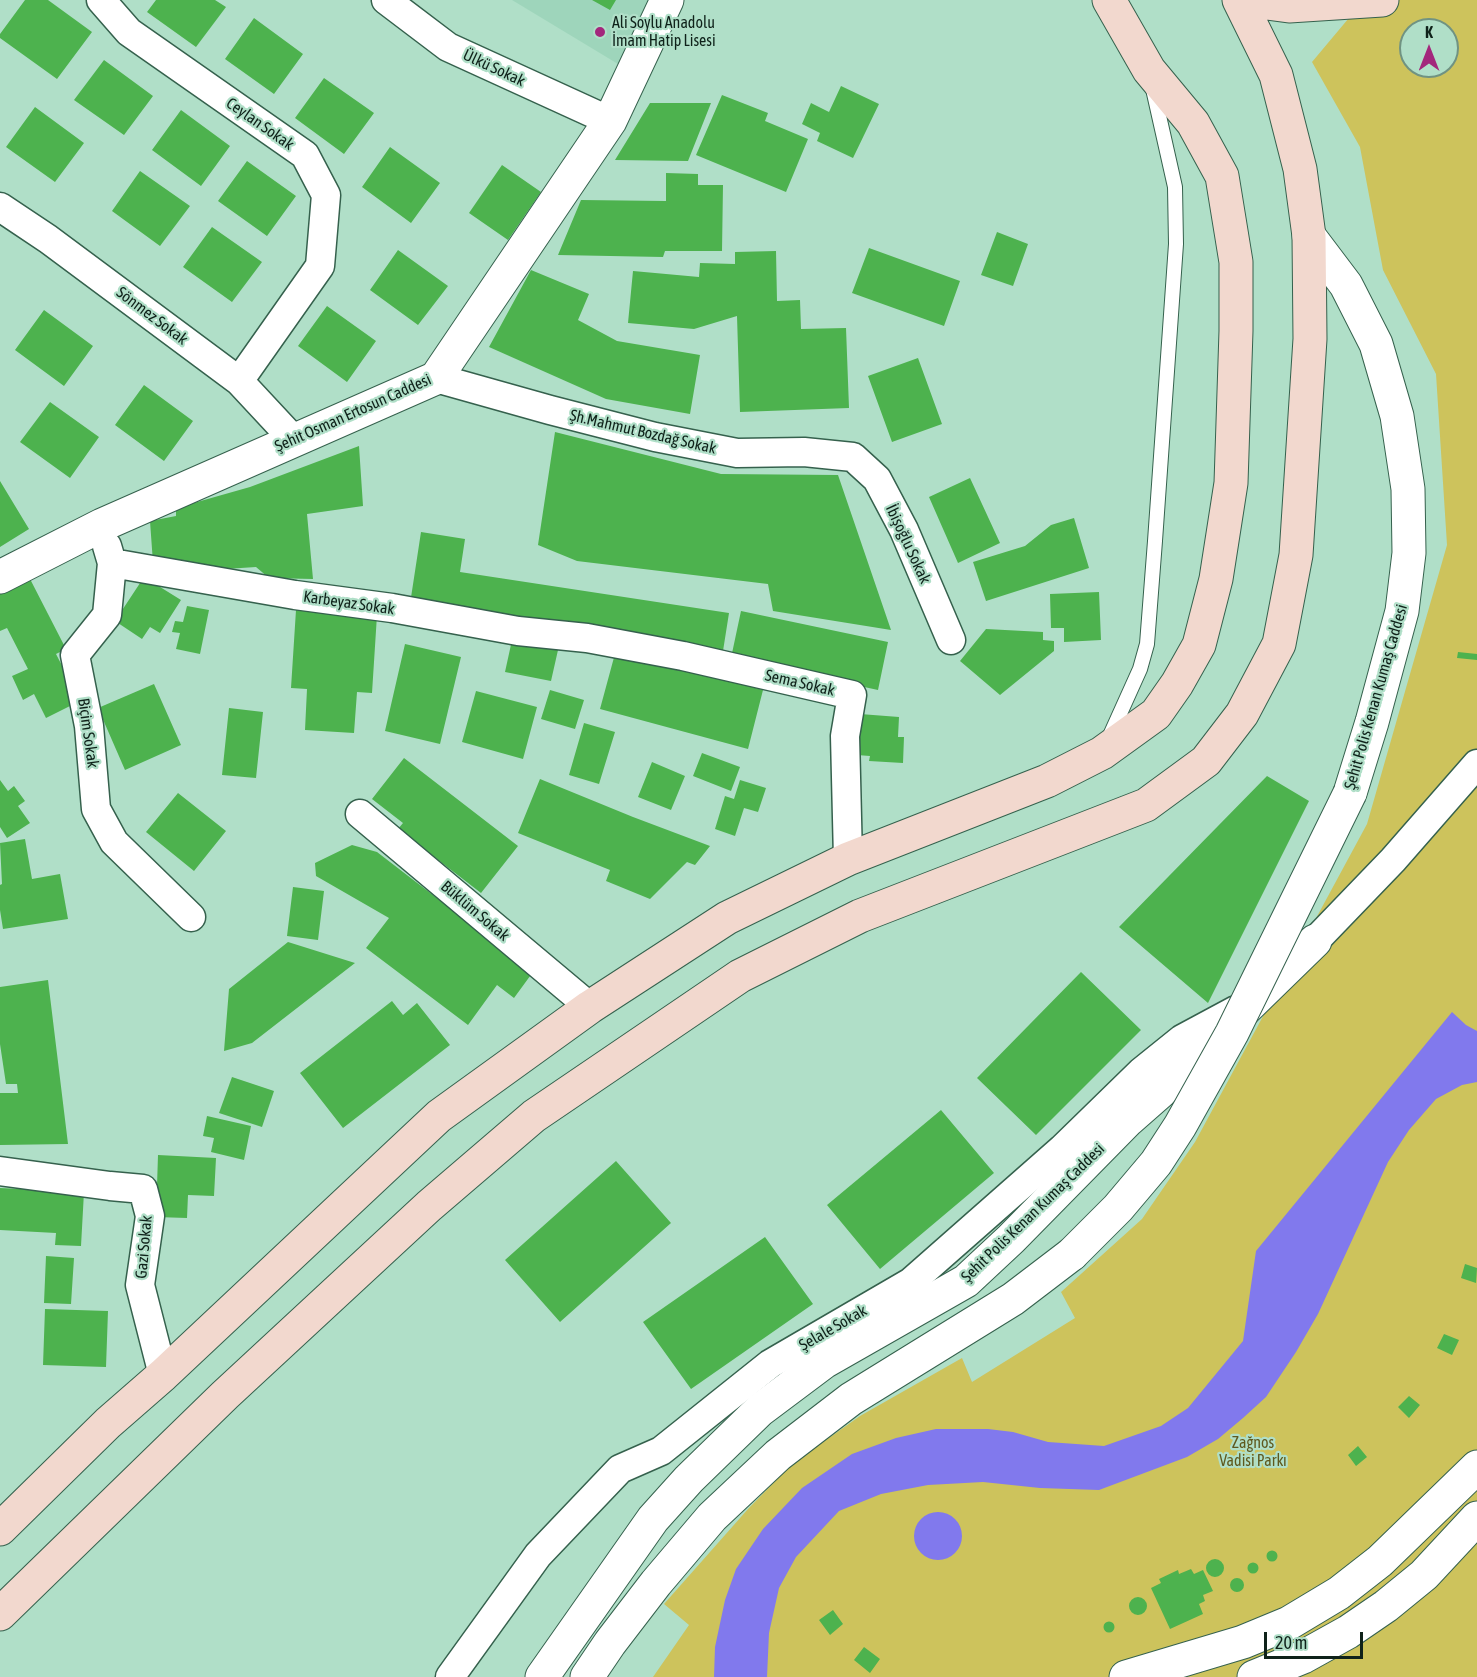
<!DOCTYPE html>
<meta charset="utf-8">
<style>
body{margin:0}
#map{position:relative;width:1477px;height:1677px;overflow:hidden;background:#b0dfc8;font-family:"Asap Condensed",sans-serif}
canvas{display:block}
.north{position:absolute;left:1399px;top:18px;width:60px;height:60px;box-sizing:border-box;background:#b0dfc8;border:2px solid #709382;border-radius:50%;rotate:0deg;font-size:16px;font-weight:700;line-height:24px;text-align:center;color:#0f221a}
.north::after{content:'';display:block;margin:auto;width:21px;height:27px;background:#a3277c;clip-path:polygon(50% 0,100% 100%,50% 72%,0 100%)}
.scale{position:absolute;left:1264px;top:1632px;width:99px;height:27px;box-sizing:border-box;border:3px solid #0f221a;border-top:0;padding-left:8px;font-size:18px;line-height:21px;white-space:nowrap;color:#0f221a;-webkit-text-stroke:4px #b0dfc8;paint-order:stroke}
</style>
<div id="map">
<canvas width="1477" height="1677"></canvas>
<div class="north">K</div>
<div class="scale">20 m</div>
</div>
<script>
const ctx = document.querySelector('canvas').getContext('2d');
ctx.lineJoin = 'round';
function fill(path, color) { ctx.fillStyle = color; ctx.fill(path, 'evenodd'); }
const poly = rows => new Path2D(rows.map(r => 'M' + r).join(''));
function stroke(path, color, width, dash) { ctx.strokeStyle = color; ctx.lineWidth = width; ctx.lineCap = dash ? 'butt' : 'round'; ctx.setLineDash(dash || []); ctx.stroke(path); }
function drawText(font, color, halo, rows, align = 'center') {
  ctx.font = font + ' "Asap Condensed",sans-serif'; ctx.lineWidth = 4.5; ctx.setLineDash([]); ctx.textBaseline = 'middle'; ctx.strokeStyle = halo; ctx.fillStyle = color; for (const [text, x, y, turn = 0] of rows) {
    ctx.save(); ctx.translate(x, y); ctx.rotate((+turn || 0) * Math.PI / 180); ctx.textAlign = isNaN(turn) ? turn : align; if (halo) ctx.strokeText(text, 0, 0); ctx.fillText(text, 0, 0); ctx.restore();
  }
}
const built = poly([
 [512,0,652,0,618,64]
]);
const green = poly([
 [1364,0,1477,0,1477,1677,653,1677,689,1625,664,1604,748,1509,792,1464,860,1416,962,1358,972,1382,1075,1318,1061,1292,1142,1219,1195,1142,1367,824,1447,545,1436,374,1383,270,1360,147,1312,62],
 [1411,30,1447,30,1447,66,1411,66]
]);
const water = poly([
 [1452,1012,1466,1025,1477,1031,1477,1082,1462,1085,1436,1099,1409,1130,1388,1162,1318,1314,1296,1352,1266,1397,1243,1418,1218,1439,1187,1457,1099,1490,1040,1488,983,1482,928,1485,881,1494,839,1511,796,1557,779,1588,769,1633,767,1677,714,1677,715,1647,725,1600,736,1569,763,1529,802,1488,852,1454,896,1438,936,1429,988,1429,1013,1432,1048,1442,1104,1446,1161,1426,1188,1408,1243,1341,1256,1251],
 '914 1536a24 24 0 1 1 48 0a24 24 0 1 1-48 0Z'
]);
const building = poly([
 [25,0,48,0,92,32,57,79,0,38,0,34],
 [156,0,215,0,226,7,196,47,147,12],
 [592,0,616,0,610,10],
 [254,18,303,54,274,94,225,59],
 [104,60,153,96,124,135,74,100],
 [324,78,374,113,344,154,295,118],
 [841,86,879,104,853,158,817,141,820,133,802,124,811,103,829,112],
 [722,95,768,113,765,121,808,139,786,192,696,155],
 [650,103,711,103,688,161,615,160],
 [35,107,84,143,55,182,6,147],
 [181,110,230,146,201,186,152,150],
 [390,147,440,183,411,223,362,187],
 [247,161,296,196,267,236,218,201],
 [502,165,541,192,508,240,469,213],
 [140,171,190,206,160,246,112,211],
 [666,173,698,174,698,185,723,185,722,251,665,251,663,257,558,255,581,200,666,201],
 [212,227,262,262,232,302,183,267],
 [997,232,1028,244,1013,286,981,275],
 [869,248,960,281,944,326,852,293],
 [398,250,448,286,418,325,370,290],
 [776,251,777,301,800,300,801,329,846,328,849,408,740,412,737,316,694,329,628,323,633,271,699,277,700,263,735,264,735,252],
 [531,270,589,294,578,320,617,341,700,355,690,414,606,399,489,347],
 [327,306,376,341,347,382,298,346],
 [44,310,93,346,64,386,15,350],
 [918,358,942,424,892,442,868,376],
 [144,385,193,421,164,461,115,425],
 [50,402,99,437,70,478,20,442],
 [555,432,721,474,838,475,891,630,773,611,768,584,577,561,538,545],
 [359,446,363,506,307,514,313,579,269,578,256,567,210,570,153,563,150,521,176,516,176,508,250,487],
 [970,478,1000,543,958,563,929,497],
 [0,481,29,529,0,547],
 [1074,518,1089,568,986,601,973,562,1025,546,1051,525],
 [421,532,465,539,460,572,729,613,723,651,410,604],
 [29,577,66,649,56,654,80,701,46,718,34,694,23,700,12,676,28,669,7,628,0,631,0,591],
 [144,577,181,600,160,633,150,627,142,639,115,621],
 [1099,592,1101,640,1064,642,1064,628,1051,628,1050,594],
 [187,606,209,610,200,654,176,649,180,633,172,632,175,621,183,622],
 [296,610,377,615,372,693,357,692,354,733,305,730,307,689,291,688],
 [741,611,888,642,878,690,731,658],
 [986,629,1043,632,1043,640,1054,641,1054,651,1000,695,960,661],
 [512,640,558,650,551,681,505,672],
 [405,644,461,657,440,744,385,731],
 [616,650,763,690,748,749,600,709],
 [1458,652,1477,654,1477,660,1457,658],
 [154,684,181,745,125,770,98,708],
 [550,690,584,700,575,729,541,719],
 [476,691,537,707,523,759,462,742],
 [229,708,263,712,256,778,222,775],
 [860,714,899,717,898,737,904,737,903,763,869,761,870,756,857,755],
 [584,723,615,732,599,784,569,775],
 [702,753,740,767,731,791,693,776],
 [404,758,518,846,481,893,398,829,403,823,372,799],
 [652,762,685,776,671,810,638,797],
 [1267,776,1309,801,1208,1003,1119,927],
 [540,779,633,817,710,846,695,865,687,862,650,899,606,881,610,870,518,833],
 [0,780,8,791,14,786,25,801,18,806,30,823,7,838,0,827],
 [740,780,766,788,758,812,744,808,735,836,715,829,725,796,734,799],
 [178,793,226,831,194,871,146,832],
 [25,839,32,879,60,874,68,919,3,929,0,910,0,885,2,884,0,843],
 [352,845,377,852,533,972,514,998,497,985,468,1025,366,948,389,918,316,876,315,863],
 [293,887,324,891,318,940,287,936],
 [288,942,355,963,252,1043,224,1051,229,989],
 [1081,972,1141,1030,1036,1135,977,1078],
 [48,980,68,1144,0,1145,0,1093,18,1093,17,1084,6,1084,0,1044,0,987],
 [392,1001,403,1015,417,1003,450,1045,343,1128,300,1073],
 [232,1077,274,1091,262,1127,219,1113],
 [941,1110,994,1173,880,1269,827,1205],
 [207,1116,251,1126,244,1160,211,1152,214,1138,203,1136],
 [158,1155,216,1158,214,1196,188,1195,187,1218,156,1217],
 [616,1161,671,1223,560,1322,505,1260],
 [0,1188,84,1192,81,1246,55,1245,56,1233,0,1230],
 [765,1237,813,1304,691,1389,643,1322],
 [46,1256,74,1258,71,1304,44,1303],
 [1465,1264,1477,1268,1476,1283,1461,1278],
 [45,1309,108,1311,106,1367,43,1365],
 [1444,1334,1459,1340,1452,1355,1437,1348],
 [1409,1396,1420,1405,1409,1418,1398,1407],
 [1358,1446,1367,1457,1356,1466,1348,1455],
 '1266.5 1556a5.5 5.5 0 1 1 11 0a5.5 5.5 0 1 1-11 0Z',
 '1206 1568a9 9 0 1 1 18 0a9 9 0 1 1-18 0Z',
 '1247.5 1568a5.5 5.5 0 1 1 11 0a5.5 5.5 0 1 1-11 0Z',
 [1191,1569,1194,1574,1203,1570,1213,1591,1203,1595,1205,1601,1199,1604,1203,1614,1170,1629,1151,1588,1161,1583,1159,1579,1178,1570,1179,1574],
 '1230 1585a7 7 0 1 1 14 0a7 7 0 1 1-14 0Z',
 '1129 1606a9 9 0 1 1 18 0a9 9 0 1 1-18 0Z',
 [833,1610,843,1624,830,1635,819,1620],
 '1103.5 1627a5.5 5.5 0 1 1 11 0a5.5 5.5 0 1 1-11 0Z',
 [864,1647,880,1659,870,1673,854,1660]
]);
const service = poly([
 [1108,740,1140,669,1147,644,1155,541,1176,244,1175,187,1153,89]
]);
const minor = poly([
 [101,0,129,32,305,155,326,195,320,266,239,381],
 [386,0,448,47,610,121],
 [0,207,48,239,239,381,293,439],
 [436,378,550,410,655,437,737,453,804,452,853,457,877,479,904,530,951,640],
 [107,546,112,563,107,615,75,655,89,726,96,809,114,842,191,917],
 [112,563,295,595,392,608,518,631,587,638,683,656,852,695,845,736,848,859],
 [360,814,590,1007],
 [1315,941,1393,860,1477,764],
 [0,1171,110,1186,143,1189,150,1216,140,1285,163,1375],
 [450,1677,538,1555,620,1469,661,1451,770,1364,911,1282,1062,1149,1141,1072,1182,1039,1236,1010]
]);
const tertiary = poly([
 [1309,236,1346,285,1376,344,1397,416,1408,489,1409,553,1402,611,1372,722,1350,793],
 [0,577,102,525,436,378,610,121,667,0],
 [542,1677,653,1519,689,1479,760,1410,824,1362,966,1281,1011,1239,1128,1120,1161,1091,1315,941],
 [587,1677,610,1643,656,1583,712,1517,778,1455,851,1399,1013,1299,1072,1254],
 [1126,1677,1243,1642,1289,1623,1339,1593,1380,1561,1477,1467],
 [1254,1677,1303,1657,1348,1632,1386,1606,1424,1575,1477,1518]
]);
const secondary = poly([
 [1244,0,1289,6,1382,0],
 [0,1529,108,1423,163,1375,439,1116,590,1007,727,918,848,859,1047,781,1102,753,1156,714,1177,684,1199,645,1216,579,1231,483,1236,331,1236,262,1222,176,1193,123,1149,70,1109,0],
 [0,1614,225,1395,429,1206,534,1116,740,976,860,916,1146,805,1206,761,1242,714,1279,644,1296,555,1310,339,1309,236,1300,169,1276,75,1239,0]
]);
const tertiaryBridge = poly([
 [1072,1254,1118,1208,1156,1163,1180,1126,1232,1033,1350,793]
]);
const markers = [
 [600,32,6,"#a3277c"]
];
const poiNames = [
 ["Ali Soylu Anadolu",612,23],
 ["İmam Hatip Lisesi",612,41]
];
const streetNames = [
 ["Ülkü Sokak",494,68,25],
 ["Ceylan Sokak",260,124,35],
 ["Sönmez Sokak",152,316,37],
 ["Şehit Osman Ertosun Caddesi",353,413,-24],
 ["Şh.Mahmut Bozdağ Sokak",643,432,13],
 ["İbişoğlu Sokak",908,544,65],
 ["Karbeyaz Sokak",349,603,8],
 ["Sema Sokak",800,683,13],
 ["Şehit Polis Kenan Kumaş Caddesi",1376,697,-74],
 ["Biçim Sokak",88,733,82],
 ["Büklüm Sokak",475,911,40],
 ["Şehit Polis Kenan Kumaş Caddesi",1033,1213,-44],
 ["Gazi Sokak",144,1247,-85],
 ["Şelale Sokak",833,1328,-30]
];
const parkNames = [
 ["Zağnos",1253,1443],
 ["Vadisi Parkı",1253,1461]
];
fill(built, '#9ed5bb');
fill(green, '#cdc35c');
fill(water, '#8179ed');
fill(building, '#4db24e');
stroke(service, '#35614d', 16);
stroke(minor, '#35614d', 31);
stroke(tertiary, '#35614d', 35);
stroke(secondary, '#35614d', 35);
stroke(service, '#fff', 14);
stroke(minor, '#fff', 28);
stroke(tertiary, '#fff', 33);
stroke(secondary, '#f2d8ce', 33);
stroke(tertiaryBridge, '#35614d', 35, []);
stroke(tertiaryBridge, '#fff', 33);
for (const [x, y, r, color] of markers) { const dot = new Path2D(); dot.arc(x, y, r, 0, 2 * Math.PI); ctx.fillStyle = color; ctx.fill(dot); stroke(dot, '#b0dfc8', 2); }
drawText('16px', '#0f221a', '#b0dfc8', poiNames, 'left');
drawText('16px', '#0f221a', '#b0dfc8', streetNames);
drawText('16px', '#5f591e', '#b0dfc8', parkNames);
</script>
